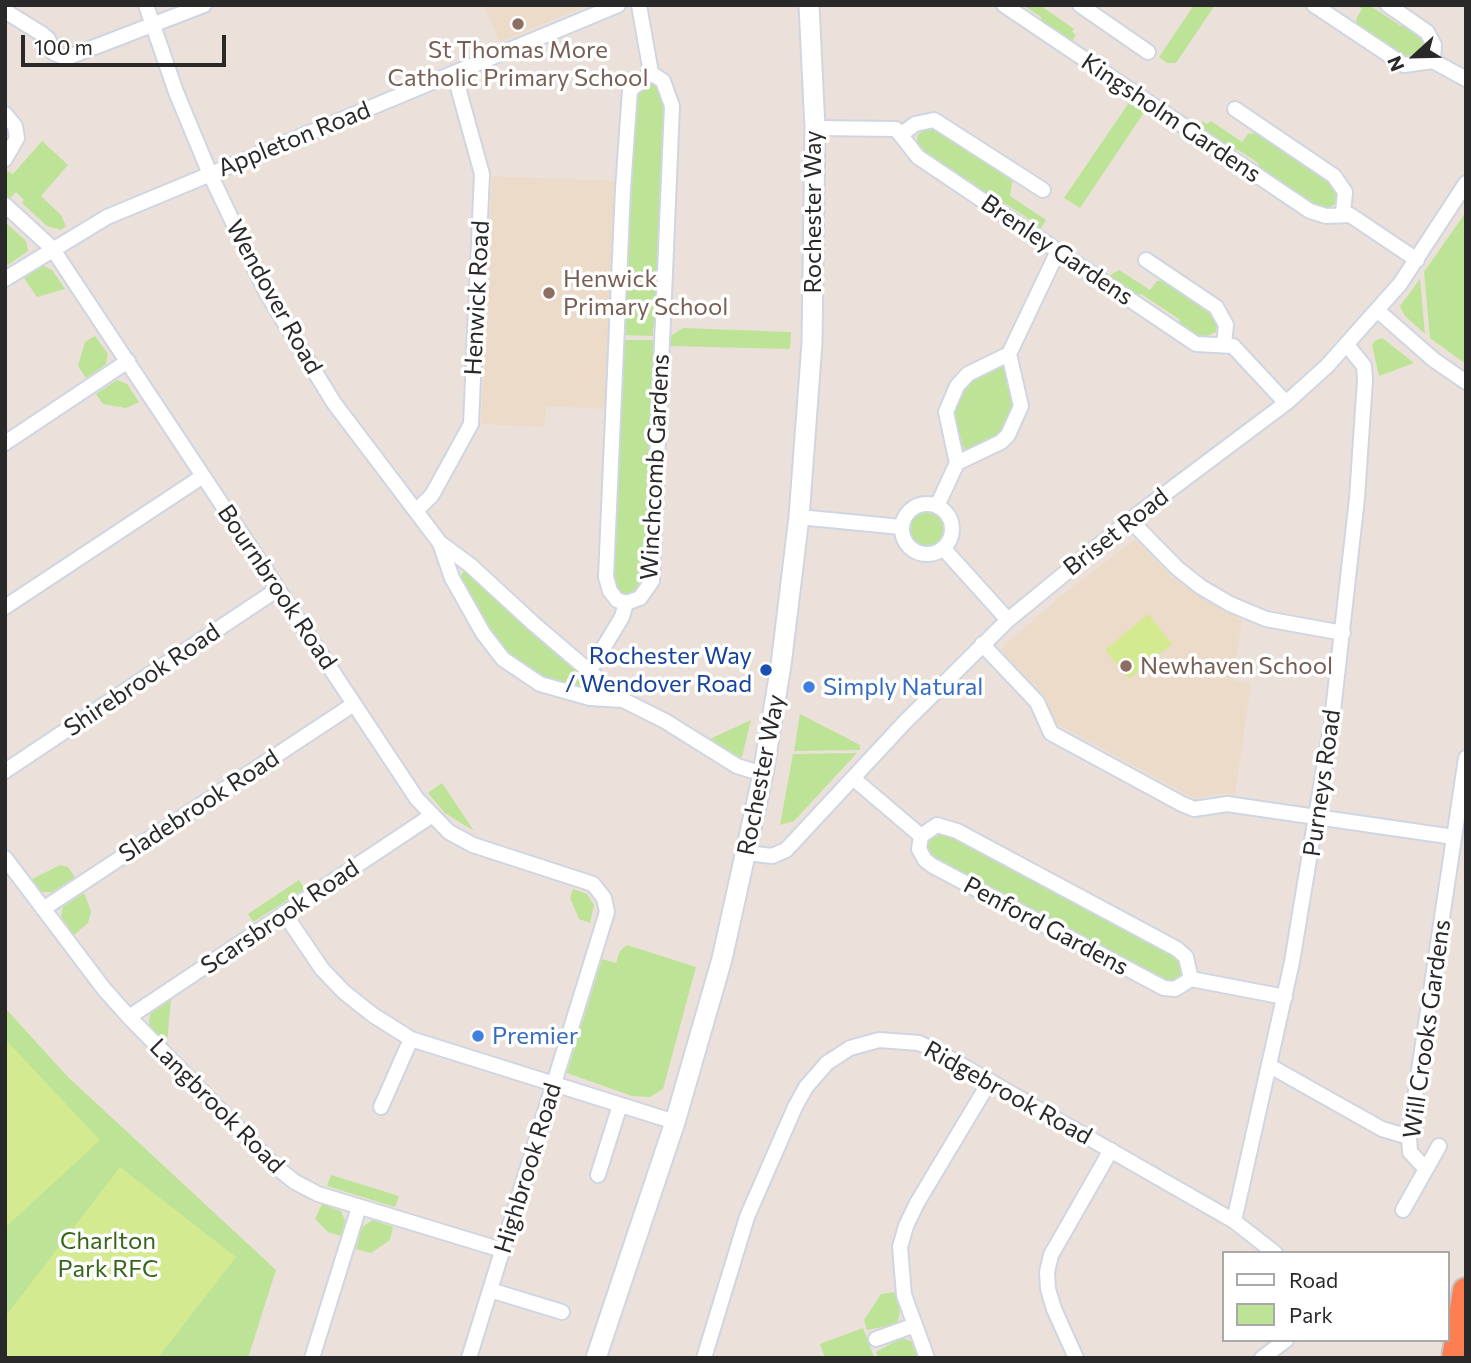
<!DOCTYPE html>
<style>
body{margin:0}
#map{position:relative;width:1471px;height:1363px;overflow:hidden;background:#ebe1da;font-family:Commissioner,sans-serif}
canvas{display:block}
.frame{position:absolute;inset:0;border:7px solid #292929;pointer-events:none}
.legend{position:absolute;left:1222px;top:1251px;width:228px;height:91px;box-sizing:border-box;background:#fff;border:2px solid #a9a9a9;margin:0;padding:9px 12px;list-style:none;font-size:21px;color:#292929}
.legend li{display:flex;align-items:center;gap:14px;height:35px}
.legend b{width:35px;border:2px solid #a9a9a9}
.north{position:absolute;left:1380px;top:21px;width:70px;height:70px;-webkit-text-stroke:5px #fff;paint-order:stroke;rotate:248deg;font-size:19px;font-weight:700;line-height:28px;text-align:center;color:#292929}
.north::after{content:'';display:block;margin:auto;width:24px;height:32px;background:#292929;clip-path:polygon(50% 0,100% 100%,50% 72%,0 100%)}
.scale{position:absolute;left:21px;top:35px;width:205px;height:32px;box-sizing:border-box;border:4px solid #292929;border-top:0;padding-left:9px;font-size:21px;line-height:24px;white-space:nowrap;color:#292929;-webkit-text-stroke:5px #fff;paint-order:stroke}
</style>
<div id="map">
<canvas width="1471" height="1363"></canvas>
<div class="frame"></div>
<ul class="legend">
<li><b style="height:9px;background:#fff"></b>Road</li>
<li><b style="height:19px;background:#bde396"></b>Park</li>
</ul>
<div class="north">N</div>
<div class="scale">100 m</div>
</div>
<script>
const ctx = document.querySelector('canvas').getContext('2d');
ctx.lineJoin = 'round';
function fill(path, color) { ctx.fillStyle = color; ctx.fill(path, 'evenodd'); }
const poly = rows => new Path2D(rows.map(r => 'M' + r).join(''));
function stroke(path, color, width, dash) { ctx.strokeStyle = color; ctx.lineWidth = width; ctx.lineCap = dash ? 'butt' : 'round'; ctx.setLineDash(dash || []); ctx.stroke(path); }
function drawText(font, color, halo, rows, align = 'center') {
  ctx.font = font + ' Commissioner,sans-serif'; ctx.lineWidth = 7; ctx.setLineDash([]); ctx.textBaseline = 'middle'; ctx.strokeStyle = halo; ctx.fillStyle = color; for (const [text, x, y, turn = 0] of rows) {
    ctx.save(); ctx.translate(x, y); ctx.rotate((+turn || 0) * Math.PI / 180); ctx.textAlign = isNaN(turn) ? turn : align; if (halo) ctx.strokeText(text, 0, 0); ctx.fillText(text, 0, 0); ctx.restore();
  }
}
const education = poly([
 [484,5,589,5,500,42],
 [492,176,616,181,606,409,546,406,545,427,481,424],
 [1135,539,1172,577,1217,607,1242,620,1233,680,1251,684,1235,795,1223,793,1195,799,1057,724,1050,716,1041,692,1002,651,1003,646,1061,596]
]);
const green = poly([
 [1023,5,1046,5,1044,8,1074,29,1072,32,1076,35,1071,42,1042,24,1041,17],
 [1194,5,1215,5,1176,63,1167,63,1159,57],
 [1356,5,1369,5,1401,26,1408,25,1420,33,1425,42,1421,55,1408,60,1357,27,1356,19,1362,9],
 [650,82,657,84,665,96,658,327,653,328,653,336,621,335,635,93],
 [1130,101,1145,111,1080,208,1064,198],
 [1202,121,1207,124,1211,121,1242,142,1248,134,1258,133,1333,183,1338,194,1335,204,1327,209,1318,209,1259,169,1258,163,1237,149,1232,151,1198,128],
 [934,126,1013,178,1010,196,1046,220,1039,231,1035,223,1006,204,999,204,924,153,918,146,917,136,924,129],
 [42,141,68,165,41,196,61,215,66,226,61,230,47,226,22,203,24,200,16,192,9,199,5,195,5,170,13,174],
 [1466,212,1466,364,1430,338,1424,272],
 [5,222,26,241,28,251,5,267],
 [42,265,52,270,65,289,37,297,24,278],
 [1119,270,1150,290,1157,281,1165,280,1214,313,1218,319,1216,332,1201,339,1181,327,1179,319,1141,294,1134,296,1107,277],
 [1420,279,1425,334,1405,316,1400,306],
 [683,328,791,332,790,349,669,346,669,337],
 [95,336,108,354,106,364,86,378,78,366,85,342],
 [1382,338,1385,340,1414,363,1379,376,1372,345,1376,340],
 [625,340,658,340,648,580,643,590,626,596,617,592,610,576,621,348,625,347],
 [1000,365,1007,368,1015,405,1000,435,971,450,964,449,952,414,965,382],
 [117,380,127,384,139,402,126,408,103,404,96,394],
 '908 529a19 19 0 1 1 38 0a19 19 0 1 1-38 0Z',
 [463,572,468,572,593,680,590,691,550,683,521,667,497,645,459,580],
 [800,714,860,745,860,750,794,751],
 [751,720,742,757,736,757,710,739],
 [857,753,794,821,780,825,793,754],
 [442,783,474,831,445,813,428,793],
 [936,832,948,832,1177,955,1181,960,1182,977,1167,985,934,861,926,846],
 [60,865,68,867,75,877,52,892,41,892,32,879],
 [299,880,305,889,253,922,248,914],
 [573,889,587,894,594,905,590,923,579,919,570,898],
 [84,893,91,911,88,923,74,935,61,917,63,907],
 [627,945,696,967,663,1089,650,1097,632,1096,567,1073,602,959,616,963,620,951],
 [171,999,167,1043,149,1025,150,1014],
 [5,1008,68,1077,276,1270,248,1358,5,1358],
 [331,1175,399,1196,395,1207,327,1186],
 [322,1204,341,1211,345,1221,341,1236,328,1232,315,1219],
 [373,1220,393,1227,390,1240,371,1253,356,1249,362,1227],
 [894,1292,900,1312,897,1324,867,1330,864,1320,881,1294],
 [863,1328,874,1357,825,1358,820,1344],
 [901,1338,911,1341,918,1358,878,1358,876,1352]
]);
const pitch = poly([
 [1148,614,1172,644,1129,679,1105,650],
 [5,1039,100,1140,5,1228],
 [120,1167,236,1257,158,1358,5,1358,5,1317]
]);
const street = poly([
 [146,5,176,92,210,174,266,292,334,403,440,543,452,578,483,633,503,659,540,684,590,698,623,700],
 [639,5,651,73],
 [1004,5,1310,211,1326,216,1350,215,1417,260],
 [1080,5,1148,52],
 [1314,5,1404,65,1433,61],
 [1388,5,1427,32,1434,45,1433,61,1466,79],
 [5,11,42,34,48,39,54,53,66,58,204,5],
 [651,73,663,81,672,106,652,581,640,598,626,603,617,600,610,591,606,577,623,189,630,90,651,73],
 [1235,109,1334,176,1345,192,1343,213],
 [5,114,15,126,17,138,5,159],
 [815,128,896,129,918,157,1196,344,1233,346,1286,403],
 [902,134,915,124,934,120,1043,190],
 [5,205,52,248,417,799,449,832,473,845,593,884,604,898,607,912,469,1358],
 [1146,260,1216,307,1226,325,1224,344],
 [5,279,107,217,618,5],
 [1377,310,1434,360,1466,382],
 [5,443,128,361],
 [957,463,1001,442,1008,435,1021,406,1009,354],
 '902 529a25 25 0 1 1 50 0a25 25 0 1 1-50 0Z',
 [937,506,957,463,946,412,957,386,968,374,1009,354,1058,251],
 [416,511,432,495,471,424,482,174,454,73],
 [799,517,901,527],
 [1130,520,1177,568,1201,587,1230,604,1266,619,1343,633],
 [440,543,470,565,534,624,623,700,665,721,737,766,763,774],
 [943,548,1008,620],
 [5,607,203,476],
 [982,644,1037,702,1051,733,1182,804,1194,809,1227,804,1454,837],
 [590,670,622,617,626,603],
 [5,771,278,589],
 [854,779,921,836],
 [937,825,957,831,1177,949,1186,957,1191,979,1175,989,1164,988,933,866,925,860,919,849,921,836,937,825],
 [747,853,772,856,786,850,905,722,1008,620,1130,520,1286,403,1327,366,1400,284,1466,183],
 [5,858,104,989,129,1017,275,1166,295,1182,318,1194,502,1250],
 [43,909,354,704],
 [284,913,322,969,344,992,373,1015,411,1039,675,1122],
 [1191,979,1285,997],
 [129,1017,431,816],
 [1270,1066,1382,1129,1409,1137],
 [381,1107,411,1039],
 [1426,1169,1410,1152,1409,1137,1466,758],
 [598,1175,620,1105],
 [1403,1210,1439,1146],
 [1234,1221,1292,962,1332,720,1357,498,1365,380,1364,366,1347,345],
 [490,1290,562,1312],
 [876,1339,915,1325],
 [312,1358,359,1207],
 [704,1358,747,1217,795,1107,806,1087,827,1063,850,1048,879,1040,919,1043,944,1055,1234,1221,1275,1253],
 [927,1358,904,1295,900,1247,906,1226,917,1203,990,1081],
 [1076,1358,1054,1309,1048,1289,1047,1272,1051,1255,1111,1150],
 [1262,1358,1286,1340]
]);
const secondary = poly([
 [596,1358,675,1122,722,959,763,774,781,665,799,517,812,343,815,128,809,5]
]);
const highway = poly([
 [1460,1329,1466,1291]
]);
const highwayBridge = poly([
 [1455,1358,1460,1329]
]);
const markers = [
 [518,24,7,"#8d6e63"],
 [549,293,7,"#8d6e63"],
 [1126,666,7,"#8d6e63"],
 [766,670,7,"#1a4fb4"],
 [809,687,7,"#3f7fe0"],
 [478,1036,7,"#3f7fe0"]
];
const educationNames = [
 ["St Thomas More",518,50,"center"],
 ["Catholic Primary School",518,78,"center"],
 ["Henwick",563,279],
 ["Primary School",563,307],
 ["Newhaven School",1140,666]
];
const streetNames = [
 ["Kingsholm Gardens",1171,118,34],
 ["Appleton Road",294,139,-22],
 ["Rochester Way",813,212,-90],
 ["Brenley Gardens",1057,250,34],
 ["Wendover Road",274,297,61],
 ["Henwick Road",477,298,-87],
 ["Winchcomb Gardens",655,467,-87],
 ["Briset Road",1116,532,-38],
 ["Bournbrook Road",277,587,56],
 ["Shirebrook Road",142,680,-34],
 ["Rochester Way",761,775,-79],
 ["Purneys Road",1322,783,-82],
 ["Sladebrook Road",199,806,-33],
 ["Scarsbrook Road",280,917,-34],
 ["Penford Gardens",1046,926,28],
 ["Will Crooks Gardens",1427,1029,-82],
 ["Ridgebrook Road",1008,1093,29],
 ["Langbrook Road",217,1106,45],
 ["Highbrook Road",528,1168,-73]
];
const transitNames = [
 ["Rochester Way",752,656],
 ["/ Wendover Road",752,684]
];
const shopNames = [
 ["Simply Natural",823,687],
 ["Premier",492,1036]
];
const parkNames = [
 ["Charlton",108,1241],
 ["Park RFC",108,1269]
];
fill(education, '#eddbc9');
fill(green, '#bde396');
fill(pitch, '#d4ea91');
stroke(street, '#cfd6e2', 18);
stroke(secondary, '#cfd6e2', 23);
stroke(highway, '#c3c3c3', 30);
stroke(street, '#fff', 14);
stroke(secondary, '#fff', 19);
stroke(highway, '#ff7e51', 26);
stroke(highwayBridge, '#c3c3c3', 30, []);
stroke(highwayBridge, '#ff7e51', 26);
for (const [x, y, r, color] of markers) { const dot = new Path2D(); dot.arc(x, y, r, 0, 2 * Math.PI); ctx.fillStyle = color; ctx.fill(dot); stroke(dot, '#fff', 2.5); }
drawText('24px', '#785e54', '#fff', educationNames, 'left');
drawText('24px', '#292929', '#fff', streetNames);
drawText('24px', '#164399', '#fff', transitNames, 'right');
drawText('24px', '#366cbe', '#fff', shopNames, 'left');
drawText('24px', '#366619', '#fff', parkNames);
</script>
